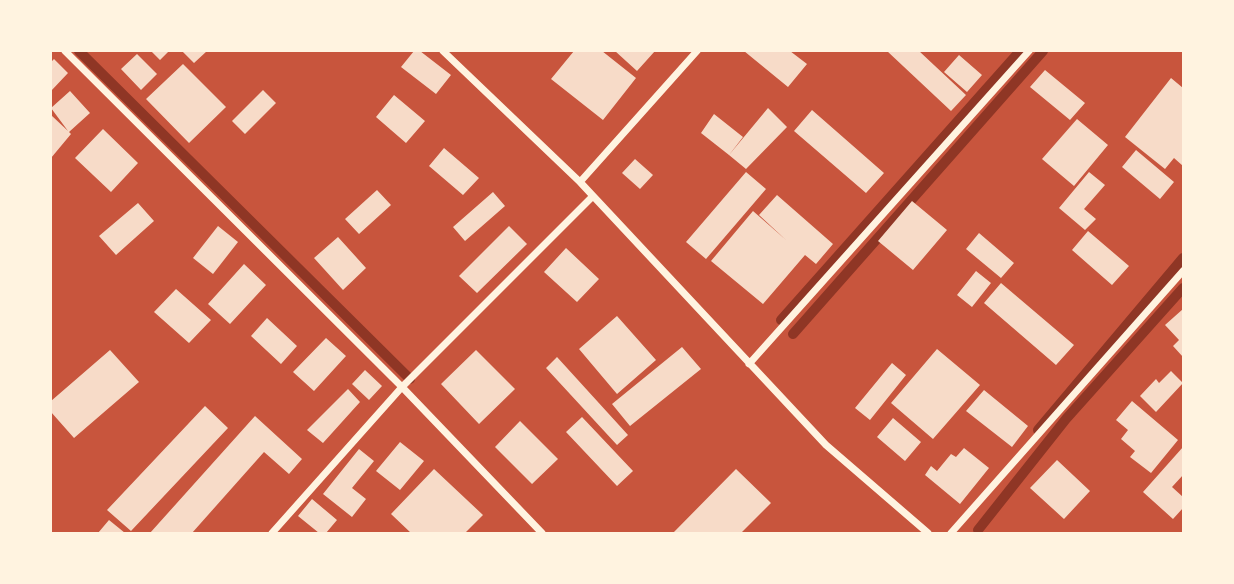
<!DOCTYPE html>
<style>
body{margin:0}
#map{position:relative;width:1234px;height:584px;overflow:hidden;background:#c8553d;font-family:"IBM Plex Serif",serif}
canvas{display:block}
.frame{position:absolute;inset:0;border:52px solid #fff3e0;pointer-events:none}
</style>
<div id="map">
<canvas width="1234" height="584"></canvas>
<div class="frame"></div>
</div>
<script>
const ctx = document.querySelector('canvas').getContext('2d');
ctx.lineJoin = 'round';
const poly = rows => new Path2D(rows.map(r => 'M' + r).join(''));
function stroke(path, color, width, dash) { ctx.strokeStyle = color; ctx.lineWidth = width; ctx.lineCap = dash ? 'butt' : 'round'; ctx.setLineDash(dash || []); ctx.stroke(path); }
function fill(path, color) { ctx.fillStyle = color; ctx.fill(path, 'evenodd'); }
const stream = poly([
 [79,51,410,379],
 [781,320,1020,51],
 [793,334,1043,51],
 [1038,430,1183,258],
 [978,530,1066,419,1183,288]
]);
const building = poly([
 [151,51,169,51,160,60],
 [182,51,207,51,194,63],
 [414,51,420,51,451,75,436,94,401,67],
 [574,51,602,51,636,78,603,120,551,79],
 [615,51,655,51,637,71],
 [744,51,790,51,807,64,788,87],
 [887,51,919,51,966,95,951,111],
 [137,54,157,74,141,90,121,69],
 [959,55,982,75,967,92,944,72],
 [54,59,68,73,51,91,51,62],
 [183,64,226,107,189,143,146,99],
 [1045,70,1085,103,1070,120,1030,87],
 [1171,78,1183,88,1183,166,1174,158,1165,169,1125,137],
 [263,90,276,103,245,134,232,121],
 [70,91,90,113,69,132,71,134,51,158,51,115,68,131,51,108],
 [394,95,425,121,406,143,376,117],
 [768,108,787,127,746,169,729,155],
 [812,110,884,173,866,193,794,131],
 [714,114,743,137,729,155,701,133],
 [1077,119,1108,145,1074,186,1042,159],
 [103,129,138,163,111,192,75,158],
 [444,148,479,178,463,195,429,166],
 [1136,150,1174,182,1160,199,1122,167],
 [635,159,653,175,640,189,622,173],
 [746,172,766,189,706,259,686,242],
 [1089,172,1105,185,1084,209,1096,219,1085,230,1059,208],
 [377,190,391,205,359,234,345,219],
 [493,192,505,206,465,241,453,227],
 [777,195,833,244,816,264,805,255,763,304,711,261,753,211,786,240,759,215],
 [912,201,947,230,913,270,878,241],
 [138,203,154,221,116,255,99,236],
 [218,226,238,242,213,274,193,258],
 [509,226,527,244,477,293,459,276],
 [1088,231,1129,266,1112,285,1072,250],
 [979,233,1014,263,1001,278,966,249],
 [338,237,366,268,343,290,314,258],
 [566,248,599,279,577,302,544,272],
 [244,264,266,285,230,324,208,304],
 [976,271,991,283,972,307,957,295],
 [1001,283,1074,345,1056,365,984,303],
 [176,289,211,320,189,343,154,312],
 [1183,309,1183,357,1173,346,1179,340,1165,325],
 [617,316,656,360,617,394,579,349],
 [267,318,297,346,281,364,251,336],
 [326,338,346,356,314,391,293,372],
 [682,347,701,369,630,426,612,404],
 [937,349,980,385,933,439,891,403],
 [110,350,139,382,74,438,51,412,51,401],
 [476,350,515,389,479,424,441,384],
 [557,357,628,435,617,445,546,368],
 [892,363,906,375,870,420,855,408],
 [365,370,382,386,369,400,352,384],
 [1171,371,1183,383,1156,412,1140,396,1156,379,1159,383],
 [348,389,360,402,323,443,307,430],
 [984,390,1028,426,1012,447,966,411],
 [1132,401,1178,440,1151,473,1130,457,1135,451,1121,439,1128,430,1116,420],
 [205,406,228,428,131,531,107,510],
 [255,416,302,459,289,474,264,452,192,533,150,533],
 [582,417,633,471,617,486,566,432],
 [893,418,921,442,905,461,877,437],
 [520,421,558,459,532,484,495,447],
 [400,442,424,461,400,490,376,471],
 [1183,447,1183,475,1172,487,1183,497,1183,508,1173,519,1143,492],
 [964,448,989,468,960,504,925,475,931,466,937,471,951,454,956,457],
 [359,449,374,461,352,488,366,499,352,517,323,494],
 [1057,460,1090,491,1064,519,1030,488],
 [434,469,483,515,465,533,411,533,391,514],
 [736,469,771,503,741,533,673,533],
 [312,499,337,520,326,533,319,533,298,516],
 [109,520,125,533,98,533]
]);
const minor = poly([
 [65,51,402,387,542,533],
 [443,51,580,182,826,445,928,533],
 [580,182,697,51],
 [749,364,1029,51],
 [272,533,402,387,592,197],
 [951,533,1183,271]
]);
stroke(stream, '#8f3625', 10);
fill(building, '#f7dbc8');
stroke(minor, '#fff3e0', 7);
</script>
